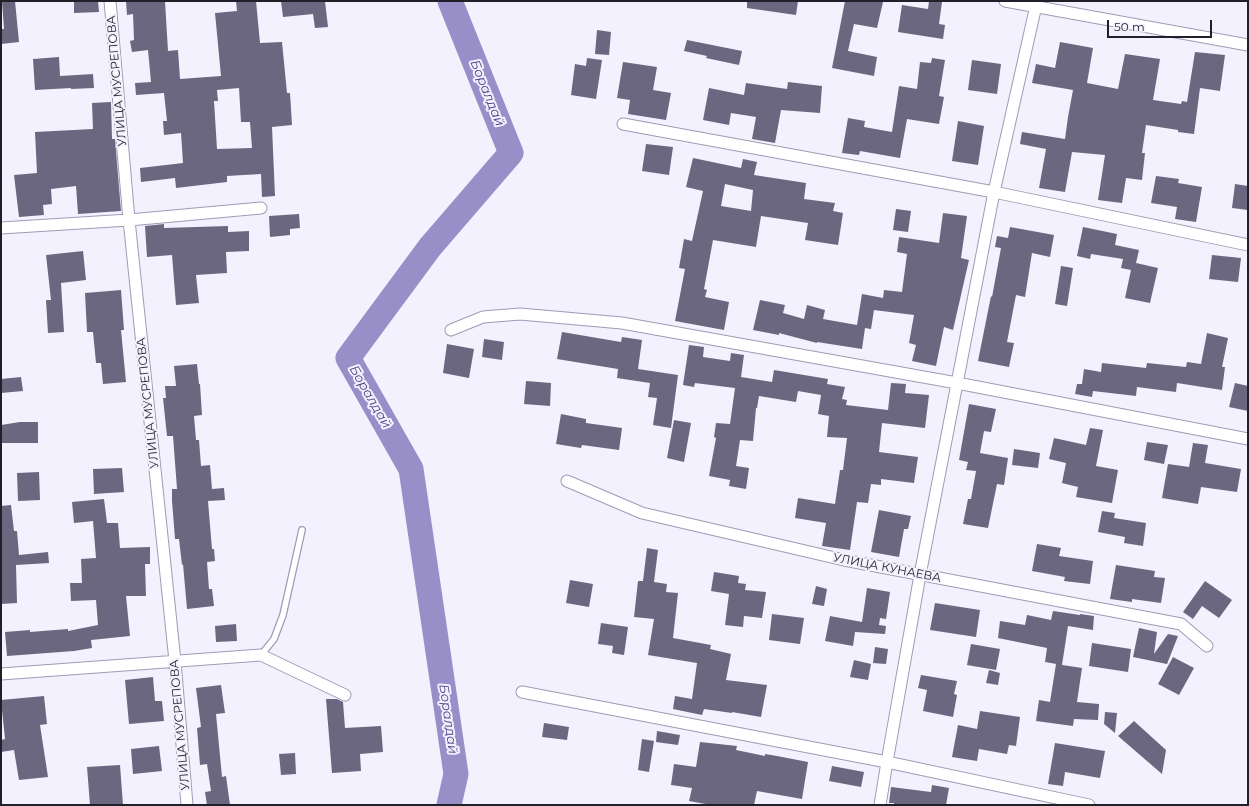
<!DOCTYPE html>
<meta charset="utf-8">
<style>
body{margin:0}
#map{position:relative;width:1249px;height:806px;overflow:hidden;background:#f3f1fd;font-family:Montserrat,sans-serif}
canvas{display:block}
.frame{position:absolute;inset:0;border:2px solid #211f2a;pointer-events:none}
.scale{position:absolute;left:1107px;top:20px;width:105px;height:18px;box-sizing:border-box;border:2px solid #211f2a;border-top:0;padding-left:5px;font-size:12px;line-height:14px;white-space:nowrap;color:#211f2a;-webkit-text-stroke:3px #f3f1fd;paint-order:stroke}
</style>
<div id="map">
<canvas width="1249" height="806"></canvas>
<div class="frame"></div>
<div class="scale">50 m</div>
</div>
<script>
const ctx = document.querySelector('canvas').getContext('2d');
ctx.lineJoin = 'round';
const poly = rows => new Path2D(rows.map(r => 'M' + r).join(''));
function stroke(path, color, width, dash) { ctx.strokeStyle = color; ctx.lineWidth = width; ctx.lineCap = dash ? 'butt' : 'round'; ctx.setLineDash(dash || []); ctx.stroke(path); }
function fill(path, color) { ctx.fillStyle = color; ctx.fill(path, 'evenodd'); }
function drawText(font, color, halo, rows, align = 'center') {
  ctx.font = font + ' Montserrat,sans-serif'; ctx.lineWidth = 4; ctx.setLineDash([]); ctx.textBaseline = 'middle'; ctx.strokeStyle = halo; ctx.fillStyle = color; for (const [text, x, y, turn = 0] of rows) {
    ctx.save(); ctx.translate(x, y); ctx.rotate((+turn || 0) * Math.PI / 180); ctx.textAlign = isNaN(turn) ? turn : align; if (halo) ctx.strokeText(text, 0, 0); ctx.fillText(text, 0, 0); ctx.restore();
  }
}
const river = poly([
 [449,805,456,774,411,469,348,358,430,247,511,153,450,1]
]);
const building = poly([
 [2,1,15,1,19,42,1,44,1,29,4,29],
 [74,1,98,1,99,12,74,13],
 [126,1,165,1,168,51,178,50,180,79,221,76,215,13,237,11,236,1,256,1,260,43,282,42,287,93,290,93,292,125,272,127,275,196,262,197,261,174,227,176,227,182,176,188,175,178,141,182,140,168,183,163,181,133,164,135,163,121,167,121,164,93,136,95,135,83,151,82,148,50,132,52,130,41,134,40,133,14,127,15],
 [239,88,241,122,250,122,252,148,217,149,214,101,218,101,217,90],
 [281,1,325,1,328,27,315,28,313,14,283,17],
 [747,1,798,1,796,15,747,8],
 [845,1,883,2,877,28,854,24,848,51,877,57,874,76,832,68],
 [929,1,942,2,939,24,945,25,943,39,898,32,902,5,928,9],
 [597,30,611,32,609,55,595,54],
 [687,40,742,51,739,65,706,58,707,56,684,51],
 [1060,42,1093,48,1087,83,1118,89,1125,54,1160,59,1153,100,1181,104,1182,101,1187,102,1195,52,1225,55,1220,91,1200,88,1194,134,1178,132,1178,130,1146,125,1142,153,1145,153,1142,180,1126,178,1122,203,1098,200,1105,155,1072,152,1065,192,1039,188,1046,149,1020,144,1022,132,1065,139,1068,117,1073,90,1032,83,1036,64,1055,68],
 [59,57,60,76,93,74,94,88,71,89,71,88,35,90,33,59],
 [587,58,602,60,596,99,571,95,575,64,586,66],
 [932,58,945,60,939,96,944,97,939,124,907,119,900,158,860,151,859,155,842,153,848,118,865,121,864,127,892,132,899,86,917,89,920,62,931,63],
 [972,60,1001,64,997,94,968,90],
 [623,62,657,67,653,90,671,93,666,120,628,114,630,100,617,98],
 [788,82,822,86,820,113,781,110,775,143,752,139,756,117,731,113,729,125,703,120,709,88,744,95,746,83,787,89],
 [111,102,112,139,115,139,121,211,78,214,76,186,51,189,52,204,43,205,44,215,19,217,14,175,37,173,35,132,93,129,92,103],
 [958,121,984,126,978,165,952,161],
 [646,144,673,147,669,175,642,171],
 [693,158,741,168,743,159,757,162,754,175,806,183,804,199,835,203,833,211,843,213,838,245,805,240,808,223,761,216,756,247,713,240,704,289,707,290,705,297,729,302,724,330,675,321,685,269,679,268,684,239,692,241,703,191,686,187],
 [725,184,753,190,751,211,721,206],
 [1156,176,1179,179,1178,183,1202,187,1196,222,1175,219,1177,207,1151,203],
 [1235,184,1248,186,1248,210,1232,208],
 [896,209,911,211,908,232,893,230],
 [943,213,967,216,961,258,969,260,953,330,944,327,936,366,912,361,916,345,909,343,914,315,874,310,871,329,865,328,862,349,817,342,817,343,779,333,779,335,753,330,760,300,785,305,783,313,804,319,807,305,825,310,823,319,857,325,862,294,883,298,884,290,902,292,907,254,897,252,899,237,939,243],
 [299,214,300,228,290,229,290,235,270,237,269,216],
 [164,224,164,228,228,226,228,232,249,231,249,251,226,252,227,273,196,275,199,303,176,305,172,255,147,257,145,226],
 [1010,227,1054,235,1050,257,1032,253,1025,297,1016,295,1007,342,1014,343,1009,367,978,361,991,296,992,297,1001,248,995,247,997,236,1008,238],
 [1083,227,1117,234,1115,245,1139,250,1136,263,1158,268,1150,303,1125,298,1131,270,1121,268,1123,259,1091,254,1090,259,1077,256],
 [83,251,86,280,61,283,64,332,48,333,46,300,51,300,46,255],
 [1212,255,1241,258,1238,282,1209,279],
 [1061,266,1073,268,1067,306,1055,304],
 [121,290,124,330,121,330,126,382,103,384,101,363,96,363,93,332,87,332,85,293],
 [562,332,621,342,622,337,642,340,638,369,678,375,671,428,653,425,657,398,648,397,650,383,617,378,618,369,557,359],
 [1207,333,1228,338,1222,367,1225,367,1222,390,1177,383,1176,392,1137,387,1136,396,1093,391,1092,397,1075,394,1077,384,1082,384,1084,369,1101,372,1102,363,1146,368,1147,363,1186,367,1187,362,1201,364],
 [484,339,504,342,502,360,482,357],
 [447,344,474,349,469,378,443,373],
 [689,345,704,347,703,357,730,361,731,353,744,355,741,377,772,382,774,370,828,379,827,384,845,387,842,399,847,400,846,405,888,410,891,383,906,384,905,393,929,395,925,428,882,423,879,452,918,457,914,483,881,479,881,485,871,484,868,503,857,502,850,550,822,546,826,523,795,518,798,498,835,504,840,470,843,470,847,438,827,437,829,416,818,414,821,395,798,391,796,402,759,396,757,408,756,408,753,441,740,440,736,466,749,468,746,489,729,486,730,480,709,476,716,438,714,437,716,423,730,424,735,388,695,383,694,387,683,385],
 [197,364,199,384,200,384,202,415,194,416,196,440,199,440,201,466,210,465,212,489,224,488,225,500,208,501,212,549,214,549,215,561,207,562,209,589,212,589,214,606,187,609,183,564,182,565,179,539,175,539,172,501,172,489,177,489,173,436,167,436,163,398,166,398,165,386,176,386,174,366],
 [21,377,23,391,1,393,1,379],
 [526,381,551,383,550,406,524,404],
 [1235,383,1248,386,1248,411,1229,407],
 [969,404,996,409,991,432,984,431,980,453,1008,458,1004,485,997,484,988,528,963,524,968,499,971,499,976,471,966,470,968,462,959,460],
 [561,414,586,419,586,423,622,428,619,450,582,445,581,448,556,444],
 [674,420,691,423,684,462,667,458],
 [20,422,38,422,38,443,1,443,1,425],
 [1090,428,1103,430,1096,466,1118,470,1112,503,1076,497,1078,487,1062,483,1066,463,1049,459,1054,438,1086,445],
 [1147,442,1168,445,1164,464,1144,460],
 [1193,443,1208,445,1205,463,1241,469,1237,492,1201,487,1198,504,1162,498,1168,464,1189,467],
 [1014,449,1040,453,1038,468,1012,465],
 [122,468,124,492,94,494,93,469],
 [39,472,40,500,18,501,17,473],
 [104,499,107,523,118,523,120,548,150,547,150,564,145,564,146,596,126,596,130,636,91,640,92,648,74,651,7,656,5,632,30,630,30,632,68,629,68,631,98,625,96,600,71,601,70,583,82,583,81,559,96,558,93,521,74,523,72,502],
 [11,505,14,531,17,531,19,555,48,552,49,563,16,565,17,603,1,604,1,506],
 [879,510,911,516,908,529,904,529,899,557,871,552],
 [1102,511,1115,513,1114,518,1146,523,1143,546,1124,543,1125,537,1098,532],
 [1037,544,1061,548,1059,556,1093,561,1090,584,1064,581,1065,577,1032,571],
 [647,548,658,550,654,582,667,584,666,592,678,593,673,638,711,645,710,649,731,654,726,680,767,685,761,717,732,712,732,713,704,709,702,715,673,709,675,696,692,699,697,663,648,655,654,619,634,617,638,581,643,581],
 [1116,565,1155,571,1154,577,1165,578,1161,603,1132,599,1132,602,1110,599],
 [714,572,739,576,738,583,746,584,745,590,766,592,762,618,744,616,743,627,725,625,729,594,711,591],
 [570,580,593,584,589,607,566,603],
 [1205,581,1232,600,1219,618,1202,606,1193,619,1183,612],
 [816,586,827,589,824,606,812,604],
 [867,588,890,592,886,619,880,618,879,625,886,626,885,634,855,632,853,646,825,641,830,616,862,622],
 [935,603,980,610,976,637,930,630],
 [1053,611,1080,615,1080,614,1094,616,1093,630,1068,626,1062,665,1045,662,1047,648,998,638,1000,621,1025,625,1027,615,1051,620],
 [772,614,804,618,800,644,769,640],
 [601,623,628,627,624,655,612,653,613,646,598,644],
 [236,624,237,641,216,642,215,626],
 [1139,628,1157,632,1154,654,1168,634,1178,636,1167,664,1133,657],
 [1092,643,1131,649,1128,672,1089,666],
 [971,644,1000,649,996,670,967,665],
 [875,647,888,649,886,664,873,663],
 [1173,657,1194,668,1179,695,1158,684],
 [854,660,871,664,868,680,850,677],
 [1056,664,1082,668,1077,702,1099,704,1098,720,1074,719,1073,726,1036,721,1039,700,1050,702],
 [989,670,1000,673,998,685,986,683],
 [921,675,957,681,954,694,957,695,953,717,923,711,927,690,918,688],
 [153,677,155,701,162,701,164,721,129,724,125,680],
 [221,685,225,713,216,714,222,777,226,776,230,805,207,805,205,792,211,791,207,764,200,765,197,728,201,727,196,688],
 [44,696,47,724,40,725,48,777,19,780,14,750,1,752,1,740,5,739,1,700],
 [326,699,337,699,343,702,345,728,381,726,383,752,360,754,361,771,332,773],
 [980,711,1020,717,1016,746,1009,745,1007,754,979,749,977,761,952,757,958,725,977,729],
 [1105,712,1117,713,1115,733,1104,724],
 [1134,721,1166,750,1162,774,1118,736],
 [544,723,569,727,567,740,542,737],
 [657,731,680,735,678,745,656,742],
 [642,739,654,741,649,772,638,770],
 [700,742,737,746,736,750,765,756,765,754,777,756,808,762,802,799,757,791,754,805,711,805,689,801,692,788,671,785,674,764,696,767],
 [1055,743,1105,751,1100,778,1065,772,1063,786,1048,784],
 [159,746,162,771,133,774,131,749],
 [295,753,296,774,281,775,279,754],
 [120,765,123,805,90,805,87,767],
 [832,766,864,772,861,787,829,781],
 [932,785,949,788,946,805,894,805,894,803,889,803,891,787,931,792]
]);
const lane = poly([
 [261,655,274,639,283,615,302,530]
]);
const street = poly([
 [110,1,129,220,175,661,187,805],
 [1005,1,1248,45],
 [623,124,994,192,1248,245],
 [1,228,129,220,261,208],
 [451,330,483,317,520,314,622,323,957,383,1248,439],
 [567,481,642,513,844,560,1181,624,1207,646],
 [1,674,261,655,345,695],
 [522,692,887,762,1089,805],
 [880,805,887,762,920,575,994,192,1037,1]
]);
const streetNames = [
 ["УЛИЦА МУСРЕПОВА",117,81,-95],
 ["УЛИЦА МУСРЕПОВА",148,403,-96],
 ["УЛИЦА КУНАЕВА",887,568,11],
 ["УЛИЦА МУСРЕПОВА",180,725,-95]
];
const waterNames = [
 ["Боралдай",487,93,68],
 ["Боралдай",370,397,60],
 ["Боралдай",448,719,82]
];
stroke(river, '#998fc8', 25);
fill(building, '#6b6780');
stroke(lane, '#9f9bb6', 8);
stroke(street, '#9f9bb6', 13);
stroke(lane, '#fff', 5.5);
stroke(street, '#fff', 11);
drawText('12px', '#211f2a', '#f3f1fd', streetNames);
drawText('italic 13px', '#534289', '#f3f1fd', waterNames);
</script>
